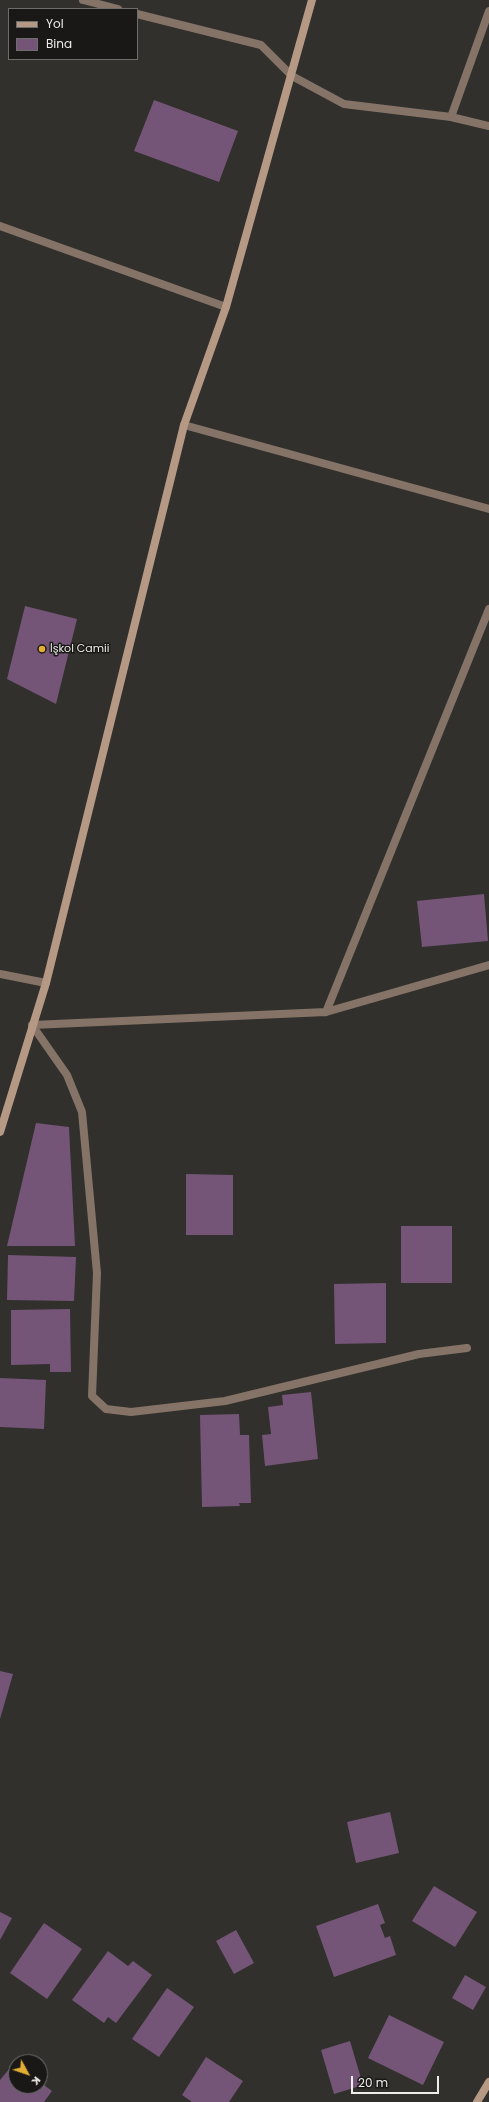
<!DOCTYPE html>
<meta charset="utf-8">
<style>
body{margin:0}
#map{position:relative;width:489px;height:2102px;overflow:hidden;background:#31302c;font-family:Poppins,sans-serif}
canvas{display:block}
.legend{position:absolute;left:8px;top:8px;width:130px;height:52px;box-sizing:border-box;background:#191816;border:1px solid #6e6d6b;margin:0;padding:5px 7px;list-style:none;font-size:12px;color:#eeedea}
.legend li{display:flex;align-items:center;gap:8px;height:20px}
.legend b{width:20px;border:1px solid #6e6d6b}
.north{position:absolute;left:8px;top:2054px;width:40px;height:40px;box-sizing:border-box;background:#191816;border:1px solid #6e6d6b;border-radius:50%;rotate:130deg;font-size:11px;font-weight:700;line-height:16px;text-align:center;color:#eeedea}
.north::after{content:'';display:block;margin:auto;width:14px;height:18px;background:#e3ae34;clip-path:polygon(50% 0,100% 100%,50% 72%,0 100%)}
.scale{position:absolute;left:351px;top:2076px;width:88px;height:18px;box-sizing:border-box;border:2px solid #eeedea;border-top:0;padding-left:5px;font-size:12px;line-height:14px;white-space:nowrap;color:#eeedea;-webkit-text-stroke:3px #191816;paint-order:stroke}
</style>
<div id="map">
<canvas width="489" height="2102"></canvas>
<ul class="legend">
<li><b style="height:5px;background:#b59985"></b>Yol</li>
<li><b style="height:11px;background:#745577"></b>Bina</li>
</ul>
<div class="north">K</div>
<div class="scale">20 m</div>
</div>
<script>
const ctx = document.querySelector('canvas').getContext('2d');
ctx.lineJoin = 'round';
function fill(path, color) { ctx.fillStyle = color; ctx.fill(path, 'evenodd'); }
const poly = rows => new Path2D(rows.map(r => 'M' + r).join(''));
function stroke(path, color, width, dash) { ctx.strokeStyle = color; ctx.lineWidth = width; ctx.lineCap = dash ? 'butt' : 'round'; ctx.setLineDash(dash || []); ctx.stroke(path); }
function drawText(font, color, halo, rows, align = 'center') {
  ctx.font = font + ' Poppins,sans-serif'; ctx.lineWidth = 3; ctx.setLineDash([]); ctx.textBaseline = 'middle'; ctx.strokeStyle = halo; ctx.fillStyle = color; for (const [text, x, y, turn = 0] of rows) {
    ctx.save(); ctx.translate(x, y); ctx.rotate((+turn || 0) * Math.PI / 180); ctx.textAlign = isNaN(turn) ? turn : align; if (halo) ctx.strokeText(text, 0, 0); ctx.fillText(text, 0, 0); ctx.restore();
  }
}
const building = poly([
 [154,100,238,131,219,182,134,151],
 [25,606,77,619,56,704,7,679],
 [484,894,488,941,422,947,417,901],
 [36,1123,69,1127,75,1246,7,1246],
 [186,1174,233,1175,233,1235,186,1235],
 [401,1226,452,1226,452,1283,401,1283],
 [8,1255,76,1257,74,1301,7,1300],
 [386,1283,386,1343,335,1344,334,1284],
 [70,1309,71,1372,50,1372,50,1364,11,1365,11,1310],
 [0,1378,46,1380,44,1429,0,1427],
 [311,1392,318,1459,265,1466,262,1435,271,1434,268,1407,283,1405,282,1395],
 [239,1414,240,1435,249,1435,251,1503,239,1503,240,1506,202,1507,200,1415],
 [0,1671,13,1674,0,1719],
 [390,1812,399,1853,356,1863,347,1822],
 [434,1886,477,1912,455,1947,412,1921],
 [378,1904,385,1923,380,1925,385,1938,390,1936,396,1955,334,1977,316,1926],
 [0,1912,12,1918,0,1940],
 [44,1923,82,1949,47,1999,10,1973],
 [236,1930,254,1963,234,1974,216,1941],
 [108,1951,128,1966,133,1961,152,1975,116,2023,108,2017,104,2023,72,2000],
 [465,1975,486,1987,473,2010,452,1998],
 [167,1988,194,2007,159,2057,132,2039],
 [389,2015,444,2042,423,2085,368,2058],
 [350,2041,363,2085,334,2094,321,2050],
 [206,2057,243,2081,229,2102,192,2102,182,2095],
 [15,2062,16,2086,40,2086,40,2082,52,2091,44,2102,0,2102,0,2080]
]);
const street = poly([
 [83,0,118,9],
 [137,14,261,45,292,76,344,104,451,117,489,126],
 [451,117,489,11],
 [0,226,226,307],
 [184,425,489,509],
 [0,974,46,983],
 [326,1012,489,609],
 [32,1025,67,1075,82,1112,97,1273,92,1396,106,1409,131,1412,225,1401,419,1354,467,1348],
 [32,1025,326,1012,489,965]
]);
const secondary = poly([
 [0,1132,46,983,184,425,226,307,312,0],
 [477,2102,489,2082]
]);
const markers = [
 [42,649,4,"#e3ae34"]
];
const poiNames = [
 ["İşkol Camii",50,649]
];
fill(building, '#745577');
stroke(street, '#857367', 8);
stroke(secondary, '#b59985', 8);
for (const [x, y, r, color] of markers) { const dot = new Path2D(); dot.arc(x, y, r, 0, 2 * Math.PI); ctx.fillStyle = color; ctx.fill(dot); stroke(dot, '#191816', 1.5); }
drawText('11px', '#eeedea', '#191816', poiNames, 'left');
</script>
